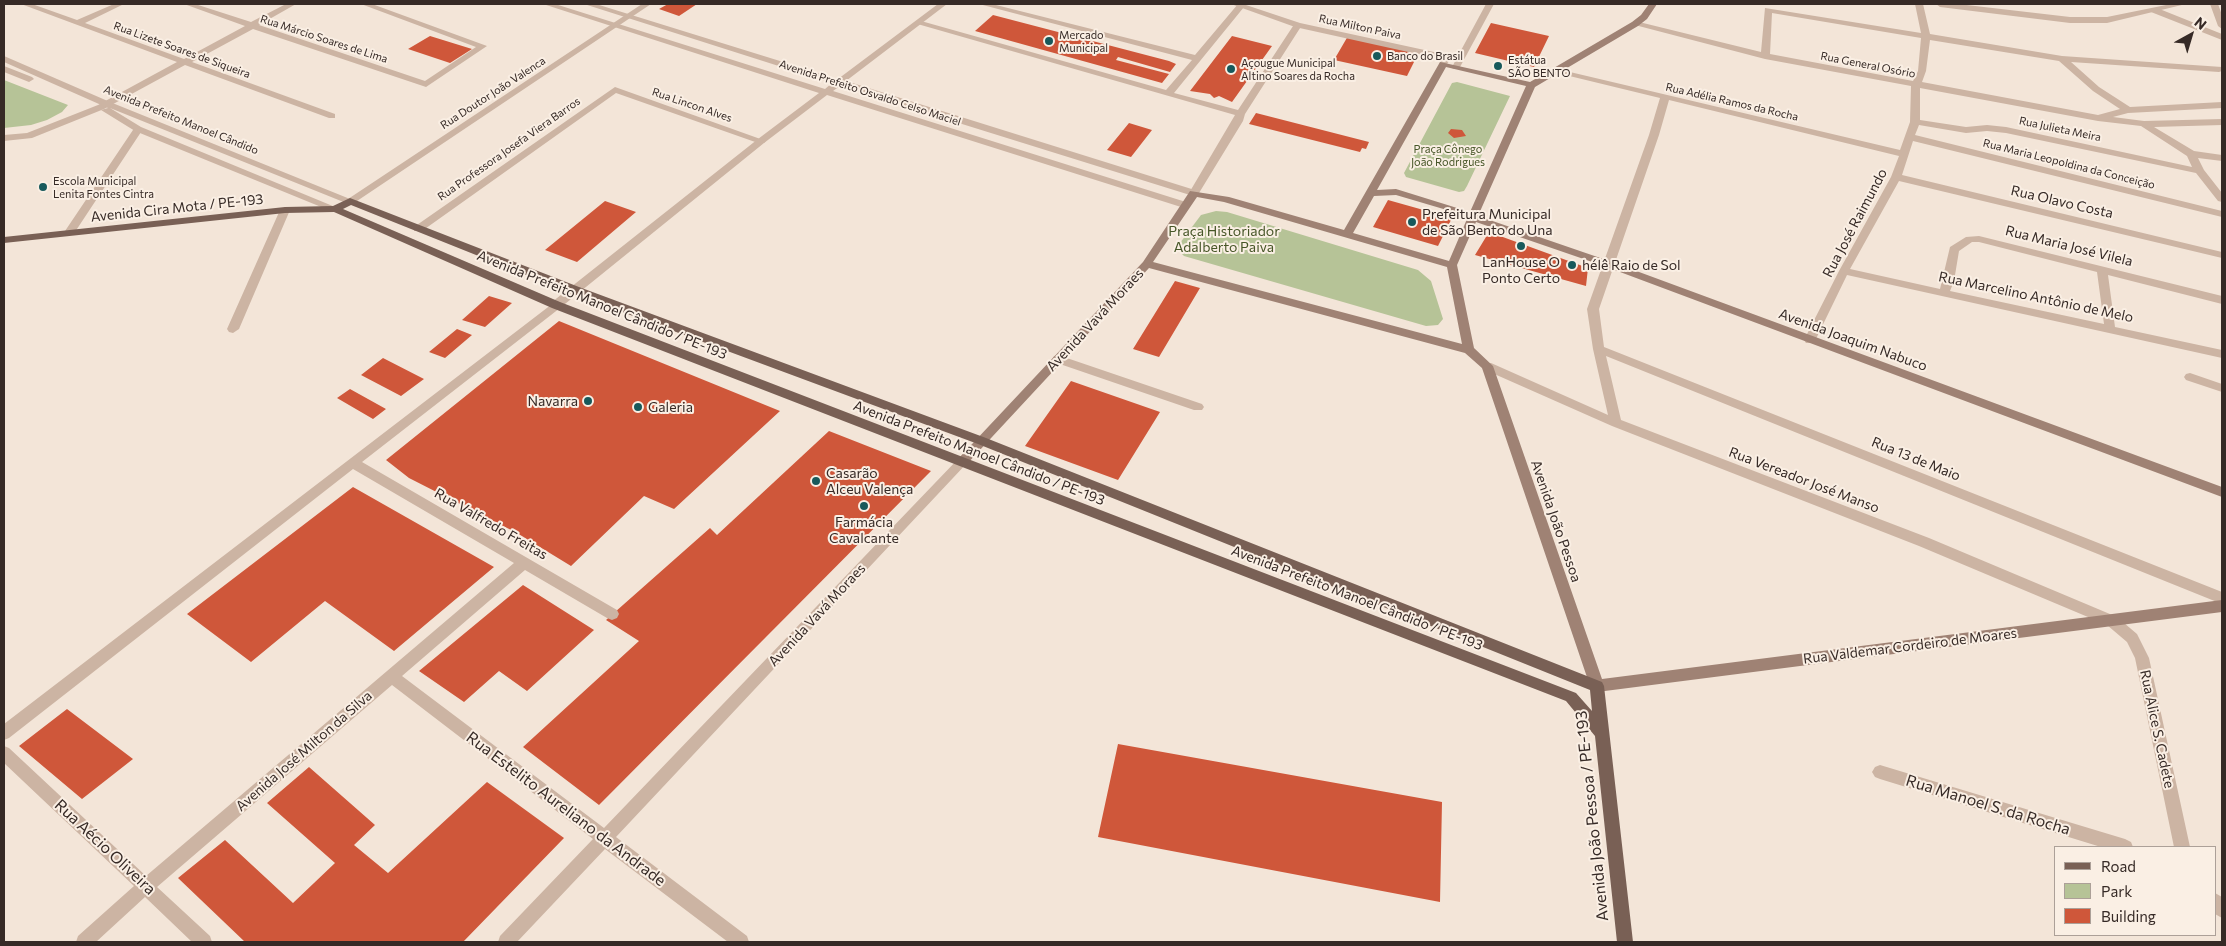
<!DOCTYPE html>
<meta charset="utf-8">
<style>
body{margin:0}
#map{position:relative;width:2226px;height:946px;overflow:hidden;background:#f3e5d8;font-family:Commissioner,sans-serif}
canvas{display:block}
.frame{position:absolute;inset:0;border:5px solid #362a26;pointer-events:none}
.legend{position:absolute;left:2054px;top:846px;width:162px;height:90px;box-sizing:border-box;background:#faefe4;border:1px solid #aca098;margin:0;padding:6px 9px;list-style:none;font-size:15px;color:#362a26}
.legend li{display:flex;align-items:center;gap:10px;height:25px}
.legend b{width:25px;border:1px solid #aca098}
.north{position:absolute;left:2166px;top:10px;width:50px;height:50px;-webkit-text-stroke:4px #faefe4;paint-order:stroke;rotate:39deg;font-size:14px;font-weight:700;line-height:20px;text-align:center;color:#362a26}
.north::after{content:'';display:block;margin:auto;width:18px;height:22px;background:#362a26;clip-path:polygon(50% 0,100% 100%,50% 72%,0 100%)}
</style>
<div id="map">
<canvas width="2226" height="946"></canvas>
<div class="frame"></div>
<ul class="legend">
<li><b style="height:6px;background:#796055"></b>Road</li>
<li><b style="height:14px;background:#b6c397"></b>Park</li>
<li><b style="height:14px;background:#cf573a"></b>Building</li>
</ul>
<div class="north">N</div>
</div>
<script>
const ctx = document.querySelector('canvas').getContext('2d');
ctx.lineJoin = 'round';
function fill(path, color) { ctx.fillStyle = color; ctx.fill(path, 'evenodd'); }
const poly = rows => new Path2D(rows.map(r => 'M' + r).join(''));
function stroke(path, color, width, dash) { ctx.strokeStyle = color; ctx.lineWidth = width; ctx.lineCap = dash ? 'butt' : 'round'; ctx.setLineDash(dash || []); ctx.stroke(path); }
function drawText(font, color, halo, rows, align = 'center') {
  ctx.font = font + ' Commissioner,sans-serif'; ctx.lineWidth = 4; ctx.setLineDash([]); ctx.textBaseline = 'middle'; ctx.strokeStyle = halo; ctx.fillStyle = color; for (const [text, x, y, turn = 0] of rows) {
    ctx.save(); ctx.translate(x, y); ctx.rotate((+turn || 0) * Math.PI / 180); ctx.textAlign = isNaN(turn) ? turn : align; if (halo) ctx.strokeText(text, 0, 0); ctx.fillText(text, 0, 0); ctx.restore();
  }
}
const green = poly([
 [4,80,68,105,62,112,47,120,31,125,4,128],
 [1457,82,1510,96,1467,186,1464,191,1459,192,1406,177,1404,173,1452,83],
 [1216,211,1227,212,1418,270,1431,281,1443,319,1438,325,1426,326,1184,256,1180,252,1180,243,1201,215]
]);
const building = poly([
 [668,4,697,4,679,16,659,9],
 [993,15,1169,61,1176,64,1170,72,1118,57,1116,60,1169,74,1162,83,975,31],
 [1491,23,1549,36,1534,67,1475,53],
 [430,36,472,49,450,63,408,49],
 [1232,36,1272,46,1232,102,1219,96,1214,98,1210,94,1190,91],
 [1348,36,1419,52,1407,76,1334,60],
 [1256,113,1369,142,1366,149,1362,148,1360,152,1249,124],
 [1129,123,1152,130,1131,157,1107,150],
 [1451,129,1462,130,1466,136,1454,138,1448,133],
 [1388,200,1452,218,1438,246,1373,227],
 [605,201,636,212,577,262,545,250],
 [1489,232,1588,268,1586,286,1475,255],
 [1175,281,1200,288,1159,357,1133,349],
 [489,296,512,303,485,327,462,320],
 [559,321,780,411,674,509,644,496,571,566,517,533,409,478,386,460],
 [457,329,472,335,445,358,429,352],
 [383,358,424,379,401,396,361,375],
 [1071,381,1160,412,1118,480,1025,446],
 [350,389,386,409,373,419,337,398],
 [829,431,931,471,599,805,523,747,639,641,606,620,710,528,717,535],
 [353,487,494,567,394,651,325,601,251,662,187,614],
 [523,585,594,630,527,691,499,671,464,702,419,671],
 [67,709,133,759,82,799,19,746],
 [1118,744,1442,802,1440,902,1098,837],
 [309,767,375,825,354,845,388,873,487,782,564,838,463,942,245,942,178,878,225,840,293,903,335,863,267,803]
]);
const minor = poly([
 [21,4,32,4,77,20,114,4,124,4,85,23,184,59,245,26,184,4,195,4,251,22,286,4,296,4,259,25,425,81,476,47,361,4,372,4,487,46,426,87,253,29,192,62,335,114,335,118,329,118,185,65,104,109,32,138,4,141,4,135,27,133,98,105,177,62,21,4],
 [642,4,651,4,354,203,350,204,345,201,642,4],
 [979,4,992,4,1195,55,1238,4,1244,4,1244,7,1174,93,1238,110,1295,23,1302,25,1245,114,1243,121,1199,193,1194,196,1189,193,1235,115,914,23,921,21,1166,90,1192,60,979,4],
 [1486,4,1494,4,1460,67,1453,69,1452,67,1486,4],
 [1915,4,1923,4,1930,34,2062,56,2222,67,2222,71,2219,72,2071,62,2099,87,2130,107,2222,102,2222,108,2128,113,2113,117,2144,121,2222,119,2222,125,2154,127,2194,151,2222,155,2222,161,2198,158,2204,170,2222,193,2222,202,2218,201,2196,173,2006,133,1987,131,1966,133,1919,125,1915,135,2222,211,2222,217,1913,141,1902,175,2222,252,2222,258,1899,181,1850,269,1940,289,1950,247,1966,237,1979,236,2222,296,2222,304,2108,275,2115,327,2222,350,2222,358,1847,275,1814,343,1806,343,1804,340,1839,271,1891,177,1899,156,1669,100,1659,135,1599,309,1604,347,2222,592,2222,604,1606,356,1621,420,1929,538,2117,617,2137,634,2149,658,2190,847,2174,847,2135,658,2127,642,2107,625,1919,546,1612,426,1483,369,1481,366,1483,363,1491,363,1608,415,1593,349,1587,309,1649,135,1660,98,1553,72,1553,68,1900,150,1910,122,1911,86,1765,59,1631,24,1635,21,1761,52,1765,8,1921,33,1915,4],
 [1772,13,1921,38,1918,71,1913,81,1770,54,1772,13],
 [1930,40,2059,61,2093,91,2120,109,2098,115,1922,82,1926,71,1930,40],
 [1920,88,2098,121,2141,126,2187,156,2192,167,2006,127,1987,125,1966,127,1920,120,1920,88],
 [1972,242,1979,242,2097,272,2104,324,1950,291,1954,281,1959,251,1972,242],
 [2210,4,2218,4,2222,15,2222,29,2218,26,2210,4],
 [2151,8,2157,8,2222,34,2222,40,2151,12,2151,8],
 [615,87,766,141,764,143,758,143,616,93,422,231,414,231,414,227,615,87],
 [138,126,143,129,73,235,65,235,65,231,135,127,138,126],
 [285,207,290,210,239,329,233,333,229,332,227,329,280,210,285,207],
 [556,301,562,305,560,308,362,462,617,610,619,614,617,618,612,620,607,618,525,570,402,676,604,828,958,459,966,459,968,462,616,837,747,936,749,942,728,942,605,849,517,942,498,942,500,936,593,839,392,685,157,887,210,936,212,942,192,942,145,897,96,942,76,942,78,936,134,886,4,763,4,746,9,748,146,876,514,563,353,469,9,738,4,740,4,724,556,301],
 [1058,355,1202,404,1204,407,1202,410,1194,410,1054,362,1052,359,1054,356,1058,355],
 [2190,373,2222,384,2222,392,2186,380,2184,377,2186,374,2190,373],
 [1880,765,2125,839,2131,842,2133,847,2101,847,1880,779,1875,777,1872,772,1875,767,1880,765],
 [2215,893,2222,897,2222,918,2215,914,2215,893]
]);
const tertiary = poly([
 [543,4,555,4,825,89,832,83,584,4,596,4,838,79,938,4,947,4,846,81,1198,191,1199,193,1194,196,1190,195,840,86,833,91,1189,203,1190,205,1189,207,1181,207,827,95,764,143,560,308,552,308,550,305,552,302,758,139,819,93,543,4],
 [1231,4,1243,4,1300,23,1443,54,1450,59,1446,66,1440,66,1440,59,1295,27,1231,4],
 [1936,4,1958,4,2070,17,2107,17,2171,4,2186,4,2107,23,2070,23,1940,7,1936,4],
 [4,56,110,102,355,201,350,204,346,203,110,108,141,127,340,209,335,212,331,211,135,131,101,110,108,108,4,62,4,56],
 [4,66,32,77,34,79,29,82,4,72,4,66]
]);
const secondary = poly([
 [1649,4,1657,4,1647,19,1638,26,1535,87,1478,216,1612,262,2222,487,2222,497,1604,266,1476,222,1457,265,1474,348,1493,366,1602,679,2222,600,2222,612,1597,692,1592,690,1590,686,1482,368,1465,353,1149,268,966,465,958,465,956,462,958,459,1143,262,1190,191,1229,197,1344,230,1440,62,1530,82,1632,22,1641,15,1649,4],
 [1446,67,1526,86,1470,212,1396,189,1377,190,1446,67],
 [1396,195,1457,213,1467,219,1449,261,1353,233,1374,196,1396,195],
 [1197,197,1224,202,1447,267,1462,344,1153,262,1197,197]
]);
const primary = poly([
 [350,198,579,287,986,438,1602,682,1604,686,1633,942,1617,942,1595,736,1566,701,552,308,334,212,285,213,4,243,4,237,285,207,333,206,350,198],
 [351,205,571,293,978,444,1590,690,1592,711,1576,693,560,302,343,209,351,205]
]);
const markers = [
 [1049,41,5,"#18595b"],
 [1377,56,5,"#18595b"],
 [1498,66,5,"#18595b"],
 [1231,69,5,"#18595b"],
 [43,187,5,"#18595b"],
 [1412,222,5,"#18595b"],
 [1521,246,5,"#18595b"],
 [1572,265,5,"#18595b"],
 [588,401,5,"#18595b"],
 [638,407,5,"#18595b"],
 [816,481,5,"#18595b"],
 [864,506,5,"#18595b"]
];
const farStreetnames = [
 ["Rua Milton Paiva",1360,27,12],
 ["Rua Márcio Soares de Lima",324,39,18],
 ["Rua Lizete Soares de Siqueira",182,50,20],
 ["Rua General Osório",1868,65,11],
 ["Rua Doutor João Valenca",493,93,-33],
 ["Avenida Prefeito Osvaldo Celso Maciel",870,93,18],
 ["Rua Adélia Ramos da Rocha",1732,102,13],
 ["Rua Lincon Alves",692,105,19],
 ["Avenida Prefeito Manoel Cândido",181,120,22],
 ["Rua Julieta Meira",2060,129,12],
 ["Rua Professora Josefa Viera Barros",509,149,-35],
 ["Rua Maria Leopoldina da Conceição",2069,164,14]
];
const farPoinames = [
 ["Mercado",1059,35],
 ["Municipal",1059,48],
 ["Banco do Brasil",1387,56],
 ["Estátua",1508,60],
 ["SÃO BENTO",1508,73],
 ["Açougue Municipal",1241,63],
 ["Altino Soares da Rocha",1241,76],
 ["Escola Municipal",53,181],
 ["Lenita Fontes Cintra",53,194]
];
const farParknames = [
 ["Praça Cônego",1448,149],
 ["João Rodrigues",1448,162]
];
const streetNames = [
 ["Rua Olavo Costa",2062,202,13],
 ["Avenida Cira Mota / PE-193",177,208,-6],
 ["Rua José Raimundo",1855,223,-62],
 ["Rua Maria José Vilela",2069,246,14],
 ["Rua Marcelino Antônio de Melo",2036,297,12],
 ["Avenida Prefeito Manoel Cândido / PE-193",602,305,22],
 ["Avenida Vavá Moraes",1095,320,-47],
 ["Avenida Joaquim Nabuco",1853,340,20],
 ["Avenida Prefeito Manoel Cândido / PE-193",979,453,21],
 ["Rua 13 de Maio",1916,459,22],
 ["Rua Vereador José Manso",1804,480,21],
 ["Avenida João Pessoa",1556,521,71],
 ["Rua Valfredo Freitas",491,524,30],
 ["Avenida Prefeito Manoel Cândido / PE-193",1357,598,21],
 ["Avenida Vavá Moraes",817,615,-47],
 ["Rua Valdemar Cordeiro de Moares",1910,646,-7],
 ["Rua Alice S. Cadete",2157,729,78],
 ["Avenida José Milton da Silva",304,751,-41]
];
const poiNames = [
 ["Prefeitura Municipal",1422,214],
 ["de São Bento do Una",1422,230],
 ["LanHouse O",1521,262,"center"],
 ["Ponto Certo",1521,278,"center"],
 ["hélê Raio de Sol",1582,265],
 ["Navarra",578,401,"right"],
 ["Galeria",648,407],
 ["Casarão",826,473],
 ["Alceu Valença",826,489],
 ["Farmácia",864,522,"center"],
 ["Cavalcante",864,538,"center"]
];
const parkNames = [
 ["Praça Historiador",1224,231],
 ["Adalberto Paiva",1224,247]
];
const nearStreetnames = [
 ["Rua Manoel S. da Rocha",1988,805,17],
 ["Rua Estelito Aureliano da Andrade",566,809,37],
 ["Avenida João Pessoa / PE-193",1592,816,-96],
 ["Rua Aécio Oliveira",105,847,43]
];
fill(green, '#b6c397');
fill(building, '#cf573a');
fill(minor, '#ccb4a3');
fill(tertiary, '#ccb4a3');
fill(secondary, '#9f8274');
fill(primary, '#796055');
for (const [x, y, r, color] of markers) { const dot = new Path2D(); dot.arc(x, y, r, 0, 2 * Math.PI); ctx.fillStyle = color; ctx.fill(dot); stroke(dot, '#faefe4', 2); }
drawText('11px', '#362a26', '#faefe4', farStreetnames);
drawText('11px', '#362a26', '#faefe4', farPoinames, 'left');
drawText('11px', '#475628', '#faefe4', farParknames);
drawText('14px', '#362a26', '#faefe4', streetNames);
drawText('14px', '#362a26', '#faefe4', poiNames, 'left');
drawText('14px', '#475628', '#faefe4', parkNames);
drawText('16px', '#362a26', '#faefe4', nearStreetnames);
</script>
